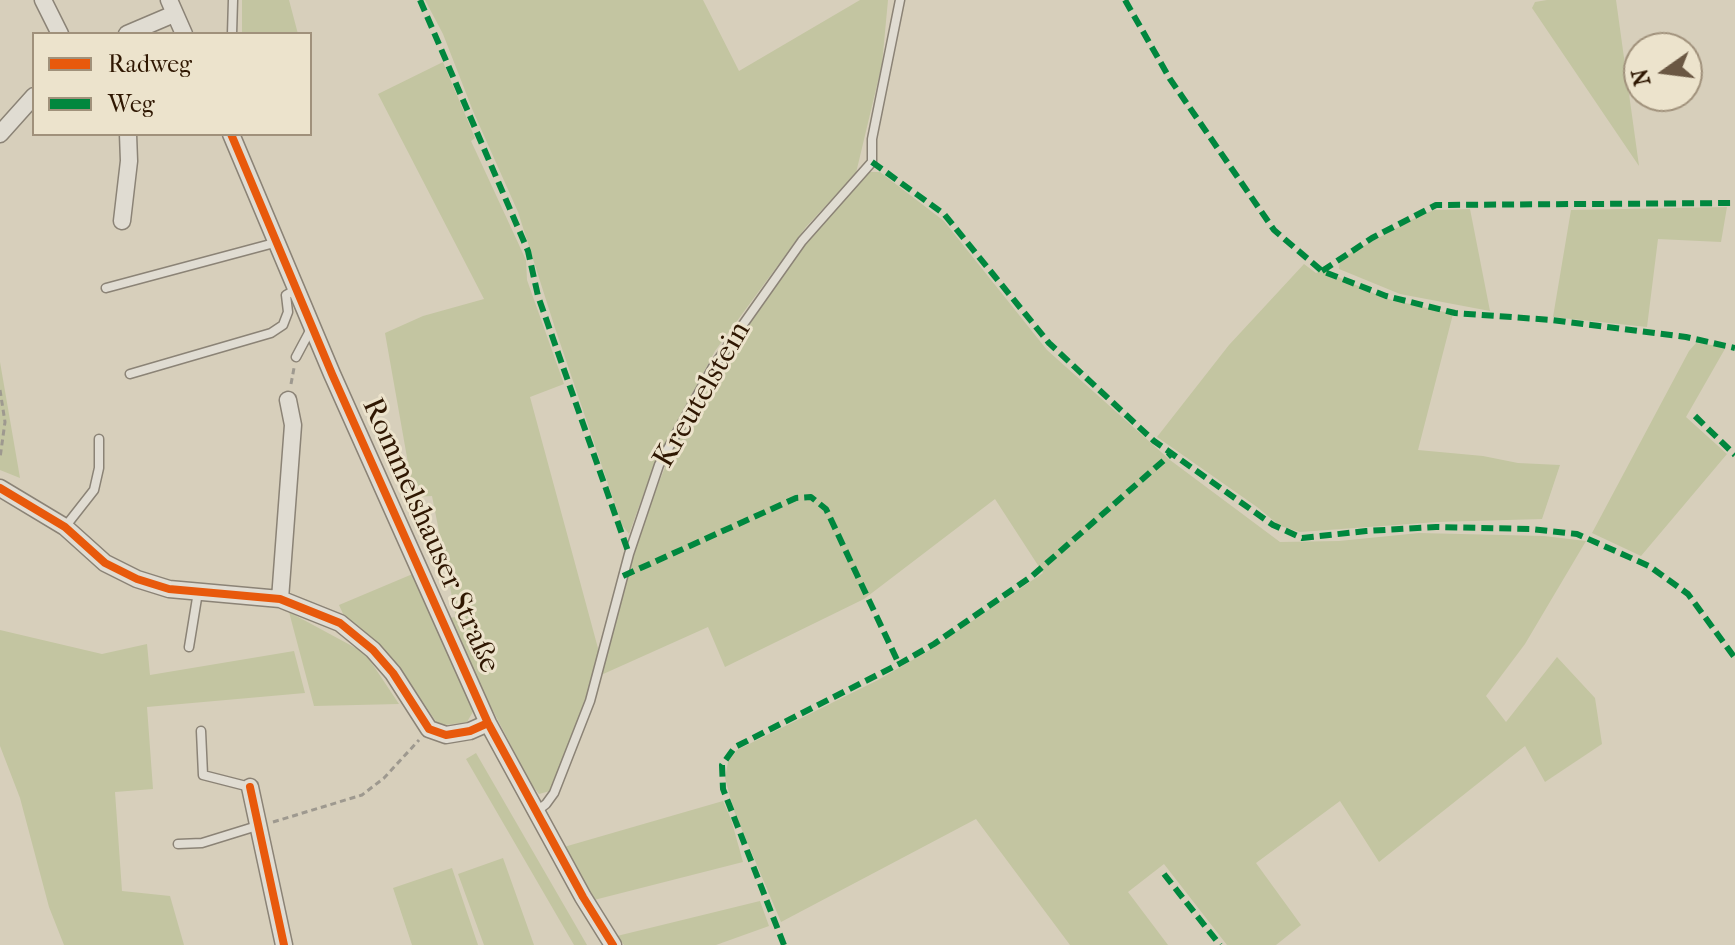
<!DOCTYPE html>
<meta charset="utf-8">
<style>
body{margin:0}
#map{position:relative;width:1735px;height:945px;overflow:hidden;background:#d7cfbb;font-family:"IM FELL French Canon",serif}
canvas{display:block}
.legend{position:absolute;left:32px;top:32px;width:280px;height:104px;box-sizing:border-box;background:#ece3cc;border:2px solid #a0917b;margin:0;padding:10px 14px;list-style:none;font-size:24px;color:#2f1702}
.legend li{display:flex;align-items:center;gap:16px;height:40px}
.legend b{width:40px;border:2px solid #a0917b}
.north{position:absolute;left:1623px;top:32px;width:80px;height:80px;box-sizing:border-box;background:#ece3cc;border:2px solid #a0917b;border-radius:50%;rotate:256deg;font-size:22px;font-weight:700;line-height:32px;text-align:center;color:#2f1702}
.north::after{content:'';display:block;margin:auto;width:28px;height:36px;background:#6a5743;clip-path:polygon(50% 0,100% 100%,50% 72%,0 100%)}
</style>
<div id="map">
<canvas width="1735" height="945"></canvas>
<ul class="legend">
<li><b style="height:10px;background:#e8590c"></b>Radweg</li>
<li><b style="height:10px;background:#00873e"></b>Weg</li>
</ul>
<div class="north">N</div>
</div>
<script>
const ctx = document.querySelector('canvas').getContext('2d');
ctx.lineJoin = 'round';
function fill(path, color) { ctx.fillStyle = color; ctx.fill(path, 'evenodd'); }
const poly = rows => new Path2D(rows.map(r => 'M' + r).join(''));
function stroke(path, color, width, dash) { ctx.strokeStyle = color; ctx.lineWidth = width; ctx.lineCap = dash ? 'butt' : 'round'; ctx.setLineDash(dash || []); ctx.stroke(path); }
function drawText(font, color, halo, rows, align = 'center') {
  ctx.font = font + ' "IM FELL French Canon",serif'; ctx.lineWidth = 6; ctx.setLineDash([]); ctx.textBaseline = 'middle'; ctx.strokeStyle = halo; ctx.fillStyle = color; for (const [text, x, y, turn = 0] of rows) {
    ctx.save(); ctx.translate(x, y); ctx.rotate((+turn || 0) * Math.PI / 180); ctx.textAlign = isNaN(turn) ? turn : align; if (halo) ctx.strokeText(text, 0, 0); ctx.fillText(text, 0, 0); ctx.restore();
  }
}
const green = poly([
 [242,0,289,0,298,34,242,34],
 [425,0,703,0,739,71,860,0,888,0,882,64,856,173,806,227,715,351,655,463,629,534,622,525,555,328,518,212,473,111,443,34],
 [1547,0,1616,0,1639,166,1532,8,1535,2],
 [443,62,475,138,471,141,526,260,527,280,564,384,530,397,599,652,590,693,550,791,539,794,531,784,489,703,449,618,456,617,432,496,414,497,385,333,423,316,484,299,378,94],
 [864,172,880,172,944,221,1047,350,1170,460,1280,542,1339,541,1419,533,1544,536,1586,541,1525,644,1486,696,1506,722,1557,657,1595,698,1602,744,1545,782,1525,746,1379,862,1340,801,1256,863,1301,925,1276,945,1227,945,1164,864,1128,892,1168,945,1070,945,976,819,781,922,734,811,725,778,728,762,737,750,878,680,928,651,1043,573,995,499,864,599,725,667,708,627,601,675,639,533,669,457,701,393,813,234],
 [1727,207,1721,242,1658,239,1647,327,1553,317,1571,210],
 [1470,209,1490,311,1400,294,1339,269,1340,259,1413,219,1434,210],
 [1304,264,1316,273,1323,270,1330,273,1384,298,1453,314,1418,450,1483,456,1518,463,1560,465,1542,519,1437,522,1300,532,1280,526,1257,507,1157,437,1229,345],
 [1696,343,1726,347,1686,417,1727,454,1641,556,1592,533,1689,351],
 [0,362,20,478,0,470],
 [415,573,474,710,467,722,439,726,398,665,344,616,339,605],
 [289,612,365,653,399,704,314,706],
 [0,630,102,654,147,644,150,675,294,651,305,693,147,707,153,789,115,792,122,891,170,896,184,945,64,945,49,907,20,798,0,746],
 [476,753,587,945,574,945,466,759],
 [723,801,731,819,743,862,594,900,564,847],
 [503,858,534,945,484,945,458,874],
 [452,868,478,945,412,945,393,888],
 [760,901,769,926,716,945,624,945,617,936]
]);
const path = poly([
 [291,384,294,368],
 [0,390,5,422,0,458],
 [273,822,362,795,384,778,419,740]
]);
const lane = poly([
 [232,34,233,0],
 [106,288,278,242],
 [296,357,312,327],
 [130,374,271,333,283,325,288,312,286,295,297,289],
 [65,527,94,490,99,468,99,439],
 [189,647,198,592],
 [201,731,203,775,250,787],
 [537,811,546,804,554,793,590,701,629,554,659,465,713,367,802,241,872,162,872,139,900,0],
 [178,844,202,843,257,826]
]);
const street = poly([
 [43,0,60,34],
 [169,0,184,34],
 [127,34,174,14],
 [0,134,34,96],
 [231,134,332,374,488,723,583,897,613,945],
 [122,221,129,161,128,134],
 [0,488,65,527,105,563,137,579,169,589,280,599,340,623,373,650,393,673,429,729,446,735,470,731,488,723],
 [280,599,293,425,288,400],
 [250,787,284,945]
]);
const quiet = poly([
 [420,0,528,251,538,296,629,554],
 [1125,0,1170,79,1274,230,1322,271,1386,296,1455,313,1552,320,1686,337,1735,348],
 [872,162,944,214,1049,343,1154,441,1273,525,1302,538,1366,531,1436,527,1530,529,1577,534,1649,566,1688,594,1735,658],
 [1322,271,1372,238,1436,205,1735,203],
 [1695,416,1735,455],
 [623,576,796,498,811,497,826,509,899,664],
 [1164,874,1220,945],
 [784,945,723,789,722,765,735,747,899,664,934,644,1032,576,1171,454]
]);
const cycleway = poly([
 [231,134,332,374,488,723,583,897,613,945],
 [0,488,65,527,105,563,137,579,169,589,280,599,340,623,373,650,393,673,429,729,446,735,470,731,488,723],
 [250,787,284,945]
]);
const streetNames = [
 ["Kreutelstein",703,395,-60],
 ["Rommelshauser Straße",430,536,66]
];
fill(green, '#c3c5a1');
stroke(lane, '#8b8376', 11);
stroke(street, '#8b8376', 19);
stroke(path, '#9e998f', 3, [6, 4]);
stroke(lane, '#e0dcd2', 8);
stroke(street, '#e0dcd2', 16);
stroke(quiet, '#00873e', 6, [12, 6]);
stroke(cycleway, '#e8590c', 8);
drawText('30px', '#2f1702', '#ece3cc', streetNames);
</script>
